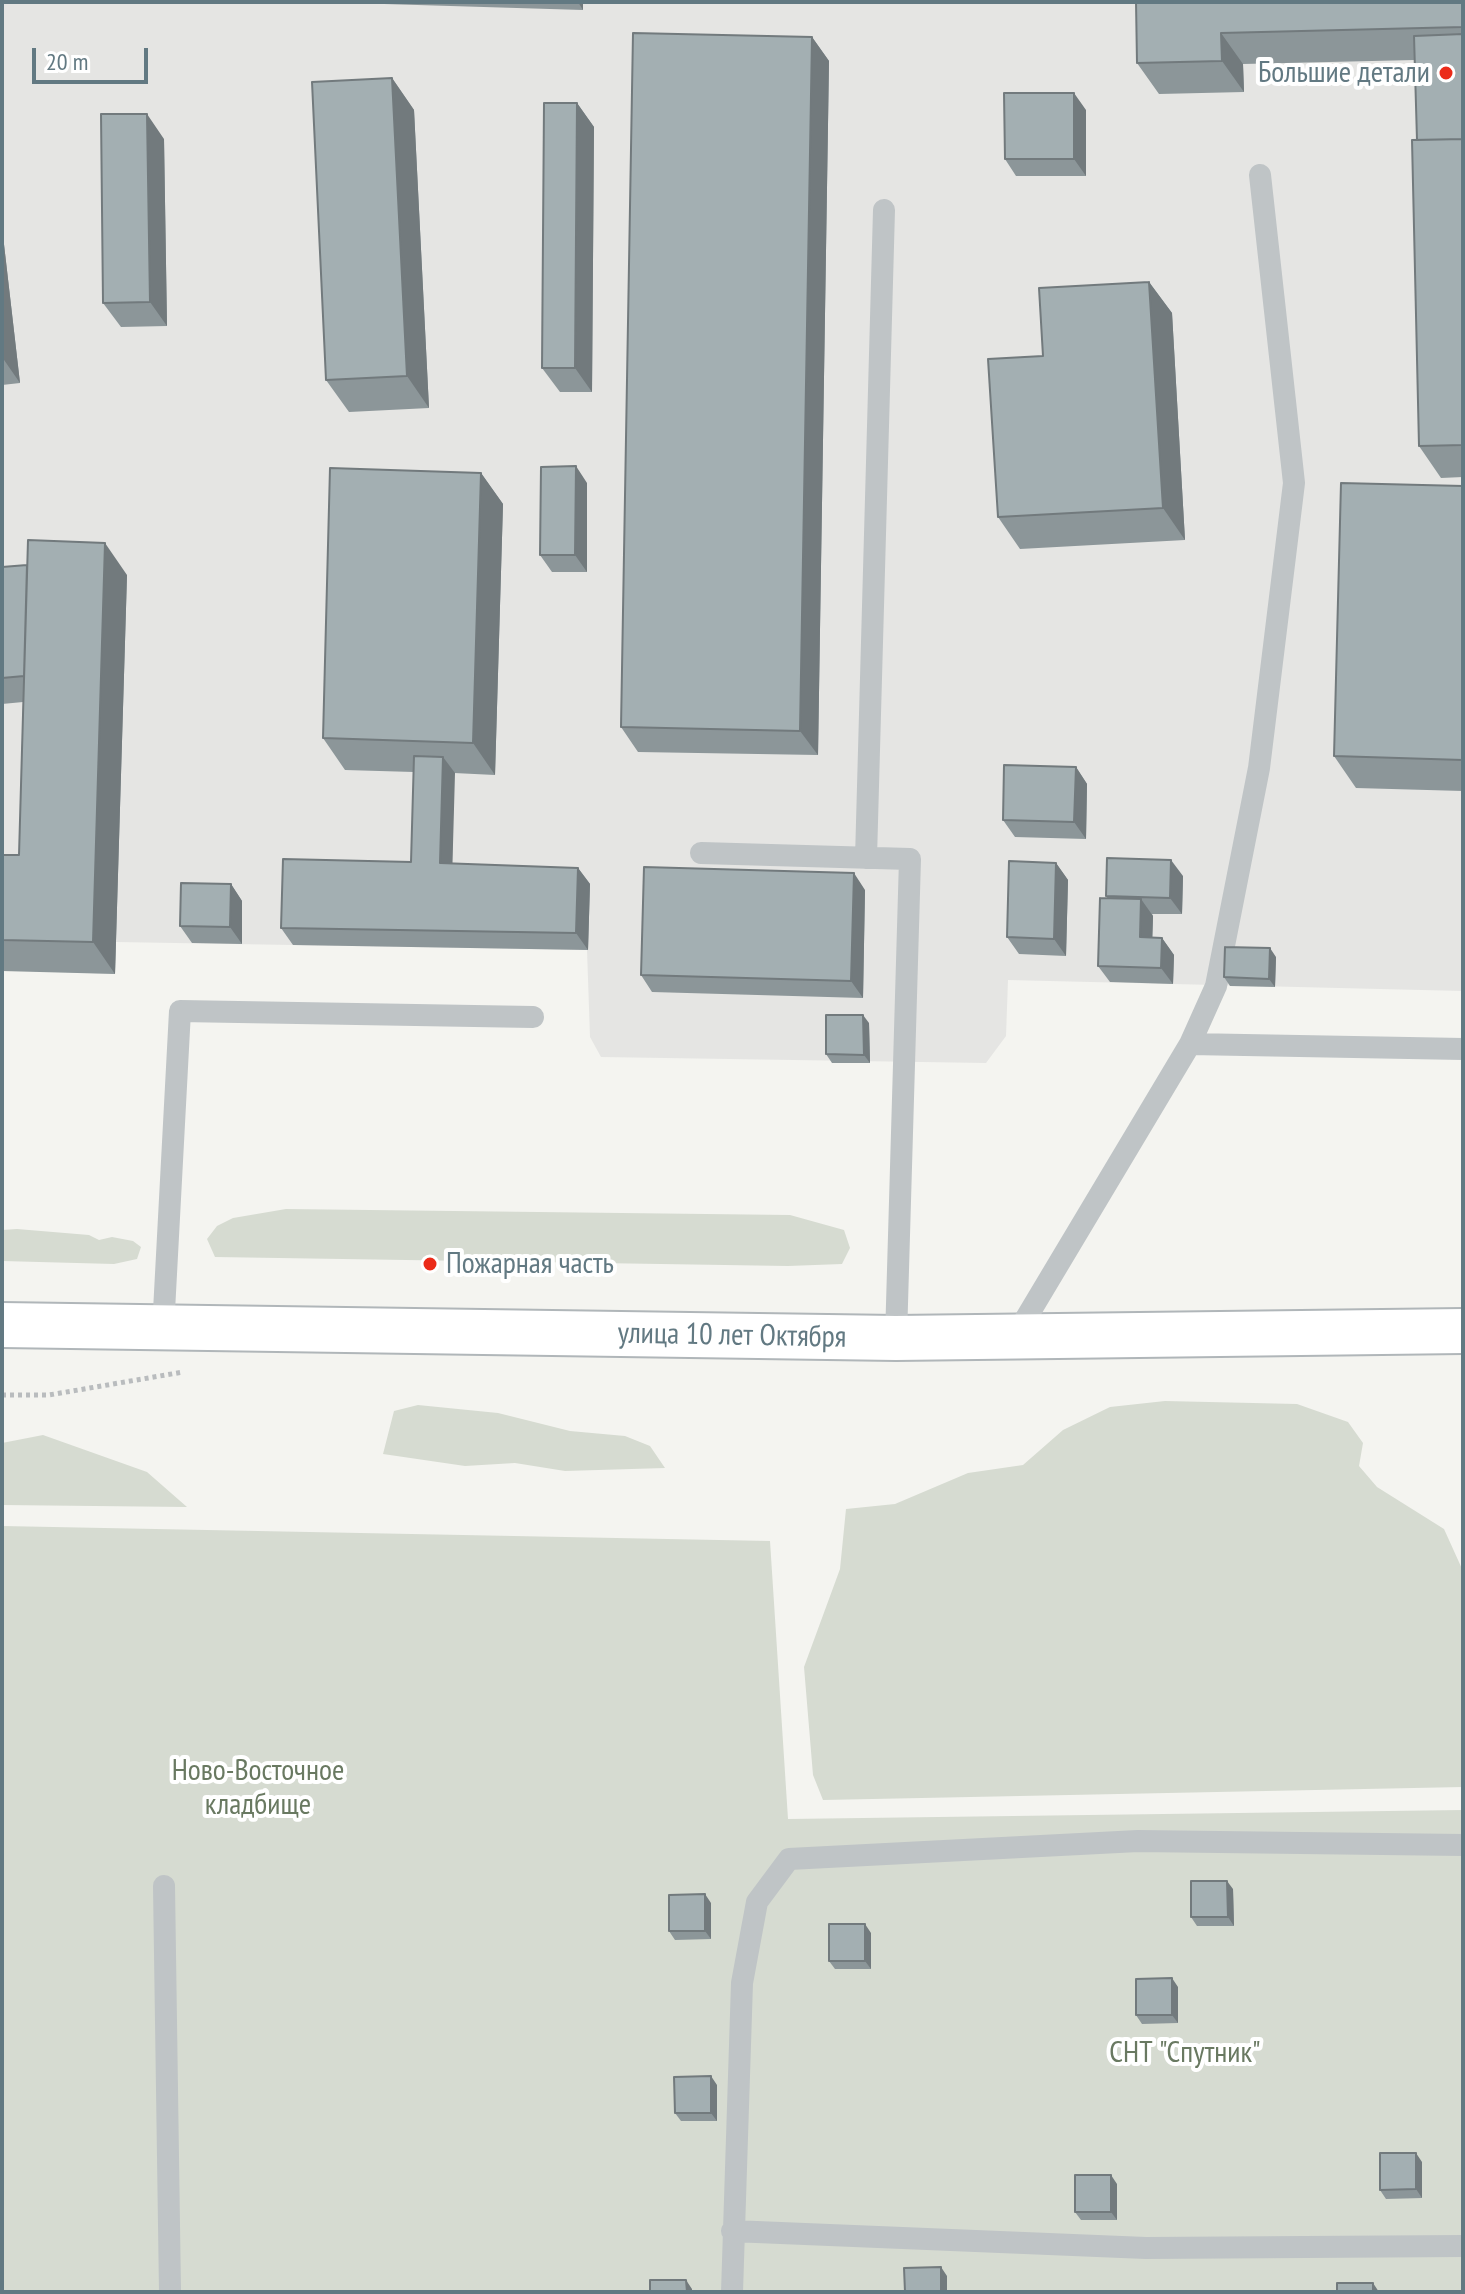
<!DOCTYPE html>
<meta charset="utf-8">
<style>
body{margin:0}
#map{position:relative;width:1465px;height:2294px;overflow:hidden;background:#f4f4f0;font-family:"PT Sans Narrow",sans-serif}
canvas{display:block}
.frame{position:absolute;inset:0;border:4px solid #627982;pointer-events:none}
.scale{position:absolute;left:32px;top:48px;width:116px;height:36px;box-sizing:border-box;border:4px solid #627982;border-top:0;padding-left:10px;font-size:24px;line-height:28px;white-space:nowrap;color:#627982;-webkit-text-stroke:6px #fff;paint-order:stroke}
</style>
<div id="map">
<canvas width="1465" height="2294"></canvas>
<div class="frame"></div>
<div class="scale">20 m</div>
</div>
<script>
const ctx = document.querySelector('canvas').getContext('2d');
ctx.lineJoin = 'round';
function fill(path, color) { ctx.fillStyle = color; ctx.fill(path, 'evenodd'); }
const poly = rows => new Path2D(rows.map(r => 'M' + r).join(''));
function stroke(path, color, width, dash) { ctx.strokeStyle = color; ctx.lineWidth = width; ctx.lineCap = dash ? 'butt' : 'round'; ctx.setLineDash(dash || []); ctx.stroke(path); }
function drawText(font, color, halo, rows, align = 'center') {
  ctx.font = font + ' "PT Sans Narrow",sans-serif'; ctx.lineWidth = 8; ctx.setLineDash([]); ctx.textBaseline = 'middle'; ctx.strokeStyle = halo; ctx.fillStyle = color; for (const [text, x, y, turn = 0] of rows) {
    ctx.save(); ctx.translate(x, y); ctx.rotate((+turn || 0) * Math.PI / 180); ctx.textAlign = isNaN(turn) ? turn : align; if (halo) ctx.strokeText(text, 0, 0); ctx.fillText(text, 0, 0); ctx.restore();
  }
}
const built = poly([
 [2,2,1463,2,1463,991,1008,980,1006,1036,986,1063,601,1057,590,1037,587,950,116,942,115,974,2,970]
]);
const green = poly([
 [286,1209,790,1215,844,1230,850,1248,842,1264,788,1266,215,1257,207,1239,217,1226,233,1218],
 [17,1229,89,1235,99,1240,112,1237,133,1241,141,1247,137,1259,114,1264,2,1261,2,1230],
 [1165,1401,1297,1404,1348,1422,1363,1443,1359,1466,1377,1487,1444,1529,1463,1571,1463,1787,823,1800,813,1775,804,1667,840,1569,846,1509,895,1504,968,1473,1023,1465,1063,1430,1110,1407],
 [418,1405,498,1413,570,1431,625,1436,650,1446,665,1468,565,1471,515,1463,465,1466,383,1454,394,1411],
 [43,1435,147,1472,187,1507,2,1505,2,1443],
 [2,1526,770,1541,788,1819,1463,1810,1463,2292,2,2292]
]);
const path = poly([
 [2,1395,49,1395,183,1372]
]);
const service = poly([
 [701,853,910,859,896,1338],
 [866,858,884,210],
 [1190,1044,1463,1049],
 [163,1330,180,1011,533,1017],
 [1016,1335,1190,1044,1216,986,1259,768,1294,483,1260,175],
 [164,1886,170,2292],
 [732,2231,1146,2248,1463,2246],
 [732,2292,742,1983,757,1902,789,1859,1138,1841,1463,1845]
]);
const primary = poly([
 [2,1325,896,1338,1463,1331]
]);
const wall = poly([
 [318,2,583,2,583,10],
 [1136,2,1463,2,1463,477,1441,478,1419,446,1417,140,1415,60,1243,64,1244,92,1159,94,1137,63],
 [812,37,829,61,818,755,638,752,621,727],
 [392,78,414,110,429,408,349,412,326,380],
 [577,103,594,127,592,392,560,392,542,368],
 [1086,110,1086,176,1016,176,1005,159],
 [164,139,167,326,121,327,103,303],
 [2,227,20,383,2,385],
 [1149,282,1172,313,1185,540,1020,549,998,517,1043,356],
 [481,473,503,504,495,775,454,773,452,864,578,868,590,884,588,950,293,945,281,928,411,862,414,772,345,770,323,738],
 [587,483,587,572,552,572,540,555],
 [1463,486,1463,791,1356,788,1334,756],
 [2,567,127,575,115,974,2,971,2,855,19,855,23,702,2,704],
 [1076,767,1087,784,1086,839,1015,837,1003,820],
 [1056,863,1068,880,1066,956,1019,954,1007,937],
 [1183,876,1182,914,1152,914,1153,916,1152,938,1162,938,1174,955,1173,984,1110,982,1098,966,1108,899,1106,896],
 [231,884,242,901,242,944,192,943,180,926],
 [865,890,863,998,652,992,641,975],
 [1276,957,1275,987,1230,986,1224,977],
 [869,1023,870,1063,832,1063,826,1054],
 [1233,1889,1234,1926,1197,1926,1191,1917],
 [711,1903,711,1939,675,1940,669,1931],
 [871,1933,871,1969,835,1969,829,1961],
 [1178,1987,1178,2023,1142,2024,1136,2015],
 [717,2085,717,2121,681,2121,675,2113],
 [1422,2162,1422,2198,1386,2199,1380,2190],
 [1117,2184,1117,2220,1081,2220,1075,2212]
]);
const shadedWall = poly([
 [578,2,583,2,583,10],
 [1221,33,1243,64,1244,92,1222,61],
 [812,37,829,61,818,755,800,731],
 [392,78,414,110,429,408,407,376],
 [1074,93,1086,110,1086,176,1074,159],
 [577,103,594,127,592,392,575,368],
 [147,114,164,139,167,326,150,302],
 [2,227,20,383,2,357],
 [1149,282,1172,313,1185,540,1163,508],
 [576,466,587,483,587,572,575,555],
 [481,473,503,504,495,775,473,743],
 [105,543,127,575,115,974,93,942],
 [443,757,455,773,452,880,440,863],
 [1076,767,1087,784,1086,839,1074,822],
 [1171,860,1183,876,1182,914,1170,898],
 [1056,863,1068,880,1066,956,1054,939],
 [578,868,590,884,588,950,576,933],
 [854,873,865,890,863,998,851,981],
 [231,884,242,901,242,944,230,927],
 [1141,899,1153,916,1152,954,1140,937],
 [1162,938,1174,955,1173,984,1161,968],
 [1270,948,1276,957,1275,987,1269,979],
 [863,1015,869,1023,870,1063,864,1055],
 [1227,1881,1233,1889,1234,1926,1228,1917],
 [705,1894,711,1903,711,1939,705,1931],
 [865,1924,871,1933,871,1969,865,1961],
 [1172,1978,1178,1987,1178,2023,1172,2015],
 [711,2076,717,2085,717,2121,711,2113],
 [1416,2153,1422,2162,1422,2198,1416,2189],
 [1111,2175,1117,2184,1117,2220,1111,2212],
 [941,2267,947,2276,947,2292,941,2292],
 [686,2280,692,2289,692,2292,687,2292],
 [1373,2283,1379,2292,1373,2292]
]);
const building = poly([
 [1136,2,1463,2,1463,27,1221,33,1222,61,1137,63,1136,2],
 [633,33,812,37,800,731,621,727,633,33],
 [1463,34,1463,139,1417,140,1414,36,1463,34],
 [392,78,407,376,326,380,312,82,392,78],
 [1004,93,1074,93,1074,159,1005,159,1004,93],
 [544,103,577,103,575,368,542,368,544,103],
 [101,114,147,114,150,302,103,303,101,114],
 [1463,139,1463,445,1419,446,1412,140,1463,139],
 [1149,282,1163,508,998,517,988,359,1043,356,1039,288,1149,282],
 [576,466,575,555,540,555,541,467,576,466],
 [330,468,481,473,473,743,323,738,330,468],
 [1341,483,1463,486,1463,760,1334,756,1341,483],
 [28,540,105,543,93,942,2,940,2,855,19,855,28,540],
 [27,565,24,676,2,678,2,567,27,565],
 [414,756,443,757,440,863,578,868,576,933,281,928,283,859,411,862,414,756],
 [1004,765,1076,767,1074,822,1003,820,1004,765],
 [1107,858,1171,860,1170,898,1106,896,1107,858],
 [1009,861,1056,863,1054,939,1007,937,1009,861],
 [644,867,854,873,851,981,641,975,644,867],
 [181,883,231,884,230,927,180,926,181,883],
 [1100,898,1141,899,1140,937,1162,938,1161,968,1098,966,1100,898],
 [1225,947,1270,948,1269,979,1224,977,1225,947],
 [826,1015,863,1015,864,1055,826,1054,826,1015],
 [1191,1881,1227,1881,1228,1917,1191,1917,1191,1881],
 [705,1894,705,1931,669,1931,669,1895,705,1894],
 [829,1924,865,1924,865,1961,829,1961,829,1924],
 [1172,1978,1172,2015,1136,2015,1136,1979,1172,1978],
 [711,2076,711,2113,675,2113,674,2077,711,2076],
 [1380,2153,1416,2153,1416,2189,1380,2190,1380,2153],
 [1075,2175,1111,2175,1111,2212,1075,2212,1075,2175],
 [941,2267,941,2292,905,2292,904,2268,941,2267],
 [650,2280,686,2280,687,2292,650,2292,650,2280],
 [1337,2283,1373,2283,1373,2292,1337,2292,1337,2283]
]);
const markers = [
 [1446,73,8,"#eb2b19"],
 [430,1264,8,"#eb2b19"]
];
const poiNames = [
 ["Большие детали",1430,73],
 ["Пожарная часть",446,1264,"left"]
];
const streetNames = [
 ["улица 10 лет Октября",732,1336,1]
];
const parkNames = [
 ["Ново-Восточное",258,1771],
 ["кладбище",258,1805],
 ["СНТ \"Спутник\"",1185,2053]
];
fill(built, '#e5e5e3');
fill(green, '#d6dbd1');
stroke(primary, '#b0b6b9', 48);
stroke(path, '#b9bcbe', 5, [4, 4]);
stroke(service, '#bfc4c6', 22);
stroke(primary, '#fff', 44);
fill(wall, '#8c9699');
fill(shadedWall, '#727a7d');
fill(building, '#a3afb2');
stroke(building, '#727a7d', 2);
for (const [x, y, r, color] of markers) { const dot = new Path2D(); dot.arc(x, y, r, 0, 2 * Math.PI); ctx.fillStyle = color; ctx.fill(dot); stroke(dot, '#fff', 3); }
drawText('30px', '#627982', '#fff', poiNames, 'right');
drawText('30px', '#627982', '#fff', streetNames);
drawText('30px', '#697961', '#fff', parkNames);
</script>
